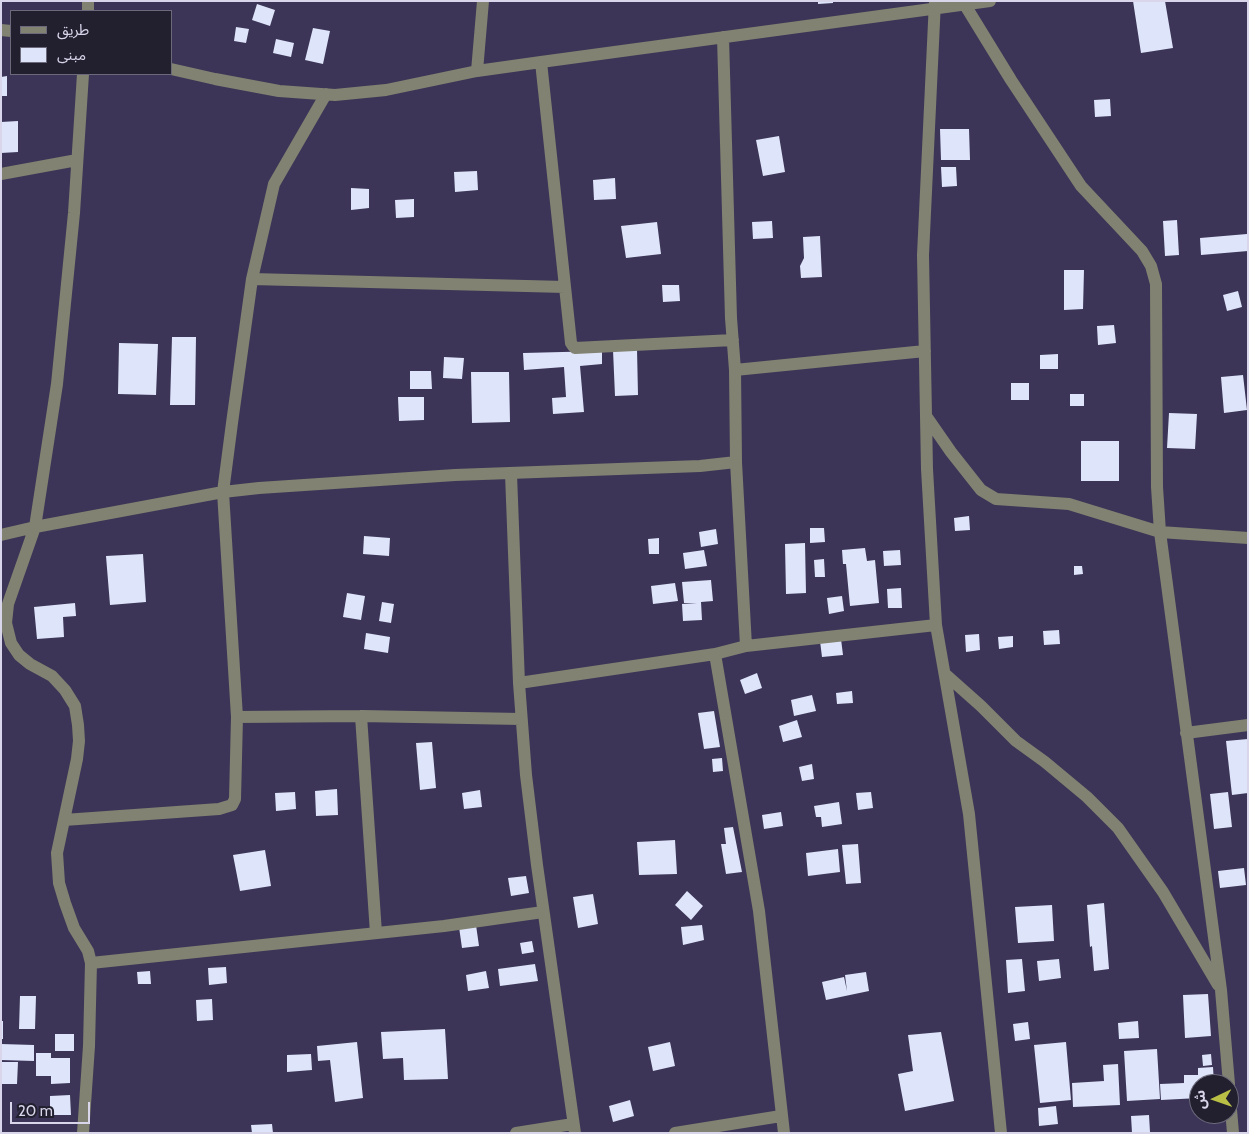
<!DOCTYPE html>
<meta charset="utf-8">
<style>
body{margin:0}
#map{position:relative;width:1249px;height:1134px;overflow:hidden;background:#3c3557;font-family:Cabin,"Noto Sans Arabic",sans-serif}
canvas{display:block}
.frame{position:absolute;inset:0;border:2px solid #d9d6eb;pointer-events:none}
.legend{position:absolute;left:10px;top:10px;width:162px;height:65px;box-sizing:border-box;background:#22202f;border:1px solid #6b697a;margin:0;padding:6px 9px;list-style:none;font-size:15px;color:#d9d6eb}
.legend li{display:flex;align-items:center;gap:10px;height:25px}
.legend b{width:25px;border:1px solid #6b697a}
.north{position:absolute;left:1189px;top:1074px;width:50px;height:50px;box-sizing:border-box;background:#22202f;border:1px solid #6b697a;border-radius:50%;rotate:267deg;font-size:14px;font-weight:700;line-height:20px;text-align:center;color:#d9d6eb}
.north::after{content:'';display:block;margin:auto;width:18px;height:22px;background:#bac046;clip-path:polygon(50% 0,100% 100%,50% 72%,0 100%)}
.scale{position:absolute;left:10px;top:1102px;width:80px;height:22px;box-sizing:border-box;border:2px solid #d9d6eb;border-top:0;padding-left:6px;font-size:15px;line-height:18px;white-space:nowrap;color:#d9d6eb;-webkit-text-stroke:4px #22202f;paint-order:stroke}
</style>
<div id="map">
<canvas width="1249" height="1134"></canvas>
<div class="frame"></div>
<ul class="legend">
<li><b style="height:6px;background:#818271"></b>طريق</li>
<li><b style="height:14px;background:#dee4f9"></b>مبنى</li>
</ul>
<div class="north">ش</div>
<div class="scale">20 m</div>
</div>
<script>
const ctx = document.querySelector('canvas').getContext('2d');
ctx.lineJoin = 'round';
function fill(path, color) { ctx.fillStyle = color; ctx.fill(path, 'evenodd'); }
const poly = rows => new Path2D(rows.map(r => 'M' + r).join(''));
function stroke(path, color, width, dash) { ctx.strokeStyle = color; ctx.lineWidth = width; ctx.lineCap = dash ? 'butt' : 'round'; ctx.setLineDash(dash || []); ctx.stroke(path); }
const building = poly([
 [818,1,833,1,833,3,818,4],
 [1133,1,1165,1,1173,48,1141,53],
 [257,4,275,10,270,26,252,20],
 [236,27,249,29,246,43,234,41],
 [313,28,330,31,323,64,305,60],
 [276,39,294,43,291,57,273,53],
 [7,76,7,96,1,96,1,77],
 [1110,99,1111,116,1095,117,1094,100],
 [18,121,18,152,1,153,1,122],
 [940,129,969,129,970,160,941,160],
 [779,136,785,172,763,176,756,140],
 [941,167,956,167,957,186,942,187],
 [477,171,478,190,455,192,454,172],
 [615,178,616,199,594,200,593,180],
 [351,188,369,189,369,208,351,210],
 [414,199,414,217,396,218,395,200],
 [1177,220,1179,255,1165,256,1163,221],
 [772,221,773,238,753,239,752,222],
 [657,222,661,254,626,258,621,226],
 [1247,234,1248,251,1201,255,1200,238],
 [820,236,822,277,801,278,800,266,804,258,803,237],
 [1064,270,1084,270,1083,309,1064,310],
 [662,285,679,285,680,301,663,302],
 [1238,291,1242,307,1227,311,1223,295],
 [1114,325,1116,343,1098,345,1097,326],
 [172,337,196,337,195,405,170,405],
 [119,343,158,344,156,395,118,394],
 [637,349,638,395,615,396,613,350],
 [602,351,602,364,580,366,584,412,553,414,552,398,566,397,564,367,524,370,523,353],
 [1058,354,1058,369,1040,369,1040,355],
 [444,357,464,358,462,379,443,378],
 [410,371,431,371,432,389,410,389],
 [471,372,509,372,510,422,472,423],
 [1243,375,1247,410,1224,413,1221,377],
 [1011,383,1029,383,1029,400,1011,400],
 [1070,394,1084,394,1084,406,1070,406],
 [398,397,424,397,424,420,399,421],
 [1169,413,1197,414,1195,449,1167,448],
 [1081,441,1119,441,1119,481,1081,481],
 [969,516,970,530,955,531,954,518],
 [810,528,824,528,825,542,810,543],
 [716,529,718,544,701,547,699,532],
 [364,536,390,538,389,556,363,554],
 [659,538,659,554,649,554,648,539],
 [805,543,806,593,786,594,785,544],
 [865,548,867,561,875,560,879,603,850,606,846,564,843,564,842,550],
 [704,550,707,566,685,569,683,553],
 [900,550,901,565,884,566,883,551],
 [143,554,146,602,110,605,106,556],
 [824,559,825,577,815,577,814,560],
 [1074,566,1082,566,1083,574,1074,575],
 [711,580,713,601,701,602,702,620,683,621,682,604,697,603,684,603,682,582],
 [675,583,678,601,653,604,651,586],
 [901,588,902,608,888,608,887,589],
 [347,593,365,596,361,620,343,617],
 [842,596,844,611,829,614,827,598],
 [382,602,394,604,391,623,379,621],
 [75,603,76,616,63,617,64,637,37,639,34,607],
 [1059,630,1060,644,1044,645,1043,631],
 [366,633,390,637,388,653,364,649],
 [979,634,980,650,966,652,965,635],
 [1013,636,1013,647,999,649,998,637],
 [841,639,843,655,822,657,820,641],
 [757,673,762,688,745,694,740,680],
 [852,691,853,703,837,704,836,693],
 [812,695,816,711,794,716,791,700],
 [714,711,720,747,704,749,698,713],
 [797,720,802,737,783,742,779,726],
 [1248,739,1248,793,1232,795,1226,741],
 [432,742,436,788,420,790,416,743],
 [722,758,723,771,713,772,712,759],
 [812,764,814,779,802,781,799,767],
 [337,789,338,815,316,816,315,791],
 [480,790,482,807,464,809,462,793],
 [295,792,296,809,276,811,275,793],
 [871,792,873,808,858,810,856,793],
 [1228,792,1232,827,1214,829,1210,794],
 [839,802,842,824,822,827,821,817,816,817,814,806],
 [781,812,783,826,764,829,762,815],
 [733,827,742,872,726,874,721,844,726,844,724,828],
 [675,840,677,874,639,875,637,842],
 [858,844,861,883,846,884,842,845],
 [838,849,840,872,808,876,806,853],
 [265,850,271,886,240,891,233,855],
 [1244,868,1246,885,1220,888,1218,871],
 [526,876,529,893,511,896,508,878],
 [687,891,703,906,691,920,675,905],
 [593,894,598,924,578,928,573,897],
 [1104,903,1109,969,1094,971,1092,946,1090,947,1087,905],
 [1052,905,1054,941,1018,943,1015,907],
 [476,925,479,946,462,948,459,927],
 [702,925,704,940,683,945,681,927],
 [532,941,534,952,522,954,520,943],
 [1022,959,1025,991,1008,993,1006,960],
 [1059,959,1061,978,1039,981,1037,961],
 [535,964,538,981,500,986,498,969],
 [226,967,227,983,209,985,208,968],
 [150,971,151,984,138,984,137,972],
 [486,971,489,988,468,991,466,975],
 [866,972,869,991,826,1000,822,982,844,977,847,991,845,975],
 [1208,994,1211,1036,1185,1038,1183,995],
 [20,996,36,996,35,1029,19,1029],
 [212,999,213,1020,197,1021,196,1000],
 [1,1021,3,1021,3,1039,1,1039],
 [1138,1021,1139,1038,1119,1039,1118,1023],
 [1028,1022,1030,1039,1015,1041,1013,1024],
 [445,1029,448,1079,404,1080,403,1058,383,1059,381,1032],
 [941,1032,954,1101,905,1111,898,1074,913,1071,908,1035],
 [55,1034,74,1034,74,1051,55,1051],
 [357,1042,363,1098,335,1102,330,1060,318,1061,317,1046],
 [670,1042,675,1066,653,1071,648,1047],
 [1066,1042,1071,1100,1040,1103,1034,1045],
 [1,1044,34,1045,34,1061,1,1060],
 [1157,1049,1160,1099,1127,1101,1124,1051],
 [36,1053,51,1053,51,1058,70,1058,70,1083,51,1084,51,1076,36,1076],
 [311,1054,312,1070,287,1072,287,1055],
 [1211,1054,1212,1065,1203,1066,1202,1055],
 [2,1062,18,1062,17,1084,1,1084],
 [1118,1064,1120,1105,1073,1107,1072,1083,1104,1081,1103,1065],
 [1213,1067,1214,1084,1199,1084,1199,1098,1161,1100,1160,1084,1184,1083,1184,1075,1198,1075,1198,1068],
 [70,1095,71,1115,50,1115,50,1096],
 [630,1100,634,1116,613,1122,609,1106],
 [1056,1106,1058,1124,1039,1126,1038,1108],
 [1149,1115,1150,1132,1132,1133,1131,1116],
 [272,1124,273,1133,252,1133,251,1125]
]);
const minor = poly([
 [935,1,923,255,927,469,936,625,969,814,1001,1133],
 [965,5,1011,80,1081,186,1142,251,1151,266,1156,284,1157,487,1160,532,1221,990,1229,1084],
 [88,11,88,1],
 [1,30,11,31],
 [723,37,731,318,735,370,736,462,746,646],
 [541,62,571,343,573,346,575,348,733,340],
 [171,69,215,79,279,91,335,95,386,90,477,71,541,62,990,1],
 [477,71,483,1],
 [1,174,77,160],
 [252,279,565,287],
 [735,370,925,351],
 [926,416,951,452,981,490,996,499,1069,504,1160,532,1248,538],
 [511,474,519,683,526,775,537,865,575,1133],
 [1,535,35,527,223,492,259,488,455,475,700,466,736,462],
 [715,654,759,911,784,1133],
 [945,674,981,706,1016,741,1045,762,1087,797,1118,828,1163,892,1218,985],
 [519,683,715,654,746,646,936,625],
 [361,716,376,933],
 [237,717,361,716,521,719],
 [1186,733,1248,725],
 [64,820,219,809,232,805,235,799,237,717,223,492,232,423,252,279,274,184,326,94],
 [91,963,444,926,543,912],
 [1229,1086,1233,1133],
 [83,1133,89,1046,91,963,88,951,74,928,65,903,59,883,57,853,77,759,79,741,78,725,75,706,65,690,52,676,30,664,19,655,11,643,6,623,8,604,35,527,57,384,74,213,83,74],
 [516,1133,573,1124],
 [675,1133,781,1116]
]);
fill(building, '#dee4f9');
stroke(minor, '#818271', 12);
</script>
